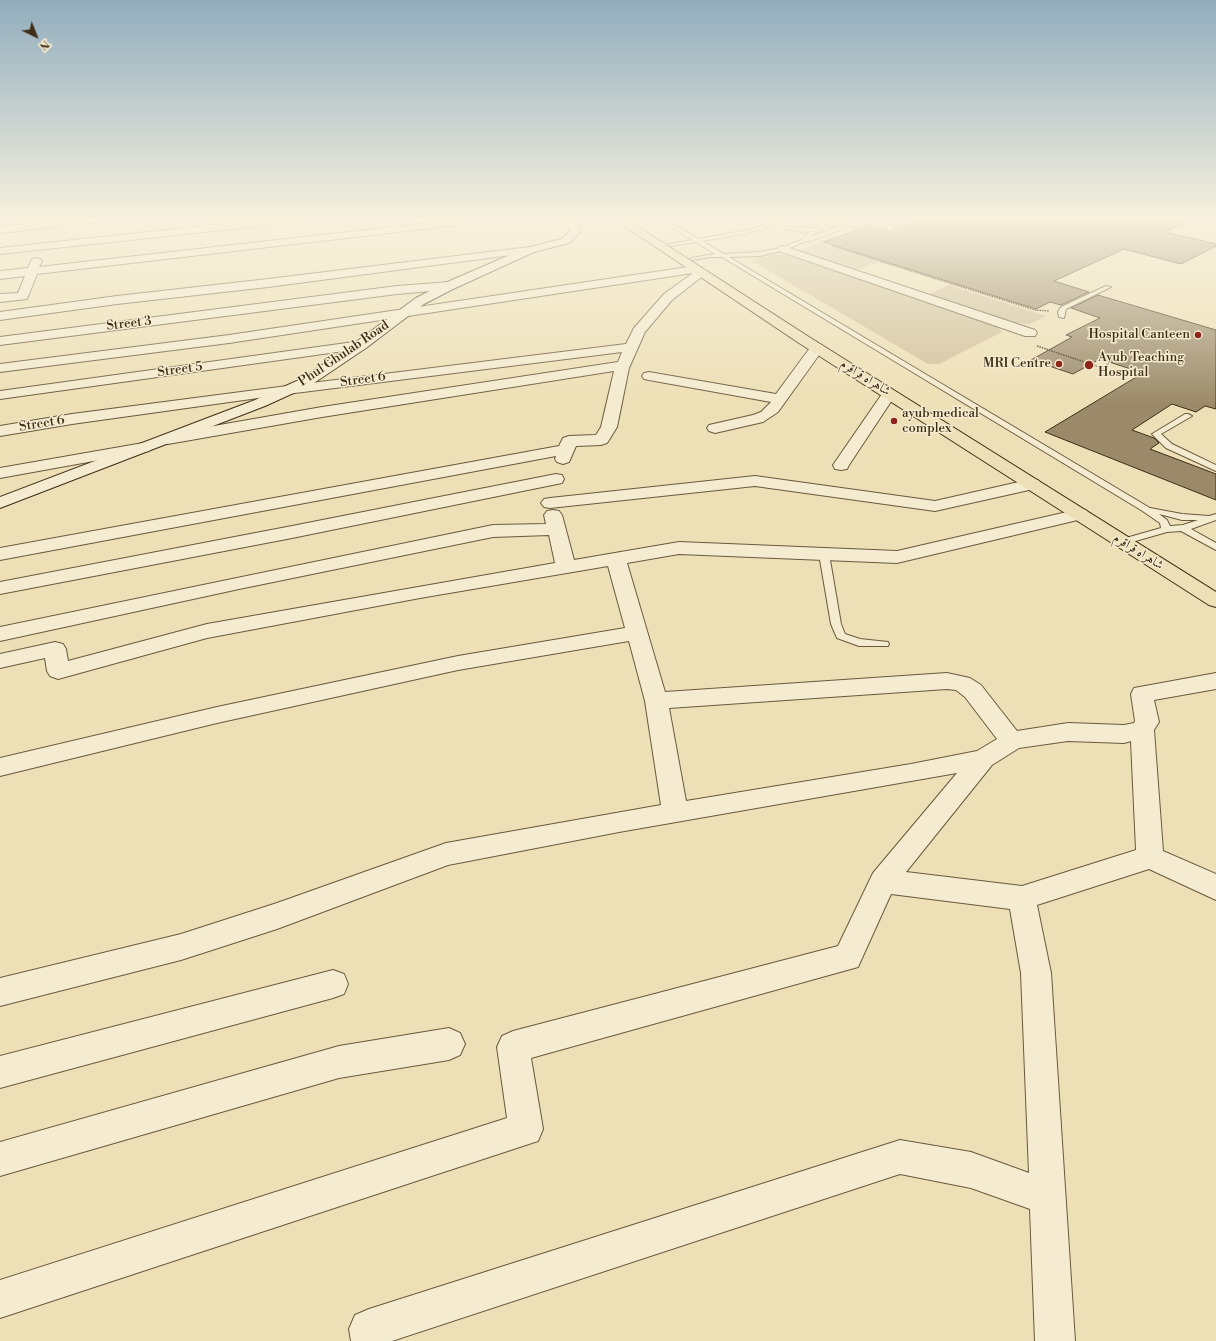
<!DOCTYPE html>
<meta charset="utf-8">
<style>
body{margin:0}
#map{position:relative;width:1216px;height:1341px;overflow:hidden;background:#eee0b6;font-family:"Libre Bodoni",serif}
canvas{display:block}
.north{position:absolute;left:16px;top:16px;width:40px;height:40px;-webkit-text-stroke:3px #f4ebd0;paint-order:stroke;rotate:137deg;font-size:11px;font-weight:700;line-height:16px;text-align:center;color:#3e2c15}
.north::after{content:'';display:block;margin:auto;width:14px;height:18px;background:#3e2c15;clip-path:polygon(50% 0,100% 100%,50% 72%,0 100%)}
</style>
<div id="map">
<canvas width="1216" height="1341"></canvas>
<div class="north">N</div>
</div>
<script>
const ctx = document.querySelector('canvas').getContext('2d');
ctx.lineJoin = 'round';
function fill(path, color) { ctx.fillStyle = color; ctx.fill(path, 'evenodd'); }
const poly = rows => new Path2D(rows.map(r => 'M' + r).join(''));
function stroke(path, color, width, dash) { ctx.strokeStyle = color; ctx.lineWidth = width; ctx.lineCap = dash ? 'butt' : 'round'; ctx.setLineDash(dash || []); ctx.stroke(path); }
function drawText(font, color, halo, rows, align = 'center') {
  ctx.font = font + ' "Libre Bodoni",Amiri,serif'; ctx.lineWidth = 3; ctx.setLineDash([]); ctx.textBaseline = 'middle'; ctx.strokeStyle = halo; ctx.fillStyle = color; for (const [text, x, y, turn = 0] of rows) {
    ctx.save(); ctx.translate(x, y); ctx.rotate((+turn || 0) * Math.PI / 180); ctx.textAlign = isNaN(turn) ? turn : align; if (halo) ctx.strokeText(text, 0, 0); ctx.fillText(text, 0, 0); ctx.restore();
  }
}
const green = poly([
 [819,243,878,262,856,270,797,251],
 [776,254,789,255,998,326,1002,332,939,364,928,364,752,261,757,258],
 [949,285,1046,316,1030,324,1012,323,927,295]
]);
const building = poly([
 [926,217,1197,217,1165,232,1216,244,1216,246,1181,264,1124,249,1054,281,1089,292,1061,305,1050,302,1036,309,823,242,870,226,893,232,895,230,895,229,926,217],
 [1098,295,1216,330,1216,409,1205,406,1196,412,1172,404,1132,430,1154,438,1159,443,1150,449,1216,474,1216,500,1045,432,1143,373,1100,359,1073,374,1031,360,1072,337,1066,335,1100,318,1071,308,1098,295]
]);
const path = poly([
 [855,228,868,224,872,225],
 [832,246,1035,310,1049,311],
 [1037,346,1108,370]
]);
const lane = poly([
 [656,217,665,219,679,217,669,221,698,239,748,230,786,217,794,217,785,222,788,226,801,228,815,228,820,225,816,221,805,217,814,217,845,226,845,228,810,241,806,241,785,250,760,256,729,257,1150,508,1182,514,1209,516,1216,514,1216,520,1191,529,1216,543,1216,550,1181,531,1167,532,1125,544,1119,544,1117,542,1119,540,1161,528,1160,523,1141,510,722,257,712,257,691,260,691,258,715,254,696,242,669,246,669,244,692,240,656,217],
 [779,223,786,229,801,232,811,231,801,240,781,248,760,252,724,254,702,241,749,233,779,223],
 [824,223,838,227,810,237,825,226,824,223],
 [1159,514,1182,520,1198,520,1183,525,1170,526,1167,520,1159,514],
 [880,217,885,217,894,230,893,231,889,231,880,217],
 [1106,286,1111,287,1066,309,1064,318,1059,317,1058,312,1061,307,1106,286],
 [1185,414,1188,414,1192,416,1161,434,1172,444,1216,465,1216,471,1166,448,1152,434,1185,414],
 [824,551,829,554,841,624,845,634,860,639,888,642,889,644,888,646,859,646,837,638,831,624,819,554,824,551]
]);
const street = poly([
 [87,217,122,217,117,220,0,233,0,227,87,217],
 [285,217,321,217,316,220,0,254,0,248,285,217],
 [462,219,466,220,467,222,466,224,37,274,27,299,0,302,0,294,18,293,25,276,0,279,0,271,28,268,32,259,36,258,40,259,42,261,39,267,462,219],
 [783,246,1035,330,1037,333,1035,336,1025,336,779,251,778,249,779,247,783,246],
 [530,247,534,248,536,250,534,252,268,287,117,304,0,320,0,312,117,296,268,279,530,247],
 [695,266,704,271,706,273,704,275,672,300,645,332,629,368,617,427,609,440,607,443,601,445,576,446,569,462,563,464,557,462,555,459,556,456,0,560,0,548,559,446,563,438,569,436,596,435,601,427,614,371,322,417,168,444,162,442,160,439,162,436,168,434,322,407,618,362,622,352,287,394,72,424,0,436,0,426,72,414,287,386,626,344,634,328,664,294,693,273,229,343,0,372,0,364,229,335,695,266],
 [449,282,453,283,455,286,453,289,397,294,0,345,0,337,397,286,449,282],
 [361,341,366,342,368,345,366,348,0,399,0,391,361,341],
 [817,344,822,345,824,348,778,412,763,422,715,433,709,431,707,428,709,425,753,415,761,412,771,402,649,380,644,379,642,376,644,373,649,372,776,394,812,345,817,344],
 [889,390,894,391,896,394,849,465,847,469,841,470,835,469,833,465,884,391,889,390],
 [143,443,149,445,151,448,149,451,0,478,0,468,143,443],
 [556,474,562,475,564,479,562,483,292,538,0,594,0,582,292,526,556,474],
 [755,476,935,501,1032,479,1038,480,1041,484,1038,488,935,511,755,486,550,508,544,507,541,503,544,499,550,498,755,476],
 [1080,509,1086,510,1089,514,1086,518,897,563,679,554,627,563,665,692,947,673,970,678,981,685,1017,731,1068,723,1124,725,1134,723,1135,721,1131,694,1134,688,1216,673,1216,689,1154,700,1159,722,1154,730,1163,851,1216,874,1216,900,1149,869,1037,905,1051,973,1075,1341,1035,1341,1030,1209,971,1188,900,1174,392,1341,351,1341,349,1329,355,1315,369,1309,900,1140,971,1152,1029,1173,1021,973,1010,909,891,894,858,967,531,1058,543,1129,538,1141,0,1318,0,1280,507,1118,497,1047,502,1036,513,1031,838,946,873,873,957,773,619,832,448,865,277,929,181,960,0,1006,0,978,181,934,277,903,446,843,661,805,645,701,629,641,458,670,217,723,0,776,0,758,217,707,458,656,625,628,608,566,420,598,207,638,58,679,50,676,47,671,45,658,0,668,0,654,55,642,63,644,66,649,68,661,207,624,555,563,549,535,493,537,239,589,0,641,0,627,493,525,546,524,544,515,547,511,553,510,559,511,562,515,574,560,679,542,897,551,1080,509],
 [947,689,956,690,965,697,997,739,977,751,911,764,686,801,669,708,947,689],
 [1068,741,1124,743,1131,741,1136,850,1022,886,906,872,992,765,1019,748,1068,741],
 [333,970,344,974,348,984,344,994,333,998,0,1088,0,1056,333,970],
 [449,1028,460,1033,465,1044,460,1055,449,1060,339,1078,0,1176,0,1142,339,1046,449,1028]
]);
const secondary = poly([
 [565,217,575,217,580,232,569,243,534,252,453,289,424,304,366,348,311,385,265,406,0,508,0,497,255,400,301,379,356,342,416,298,445,283,526,248,561,239,570,231,565,217]
]);
const highway = poly([
 [611,217,623,217,809,337,1216,592,1216,607,1209,605,799,343,611,217]
]);
const markers = [
 [1198,335,4,"#8f2418"],
 [1059,364,4,"#8f2418"],
 [1089,365,5,"#8f2418"],
 [894,421,4,"#8f2418"]
];
const farStreetnames = [
 ["Street 3",129,324,-7],
 ["Phul Ghulab Road",344,354,-34],
 ["Street 5",180,370,-8],
 ["شاہراہ قراقرم",865,378,32],
 ["Street 6",363,380,-8],
 ["Street 6",42,424,-9],
 ["شاہراہ قراقرم",1138,552,32]
];
const farPoinames = [
 ["Hospital Canteen",1190,335],
 ["Ayub Teaching",1098,358,"left"],
 ["Hospital",1098,373,"left"],
 ["MRI Centre",1051,364],
 ["ayub medical",902,414,"left"],
 ["complex",902,429,"left"]
];
fill(green, '#d0c19b');
fill(building, '#9a8a69');
stroke(building, '#3e2c15', 1);
stroke(lane, '#6a593d', 2);
stroke(street, '#6a593d', 2);
stroke(secondary, '#3e2c15', 2);
stroke(highway, '#3e2c15', 2);
stroke(path, '#3e2c15', 1.5, [1.5, 1]);
fill(lane, '#f4ebd0');
fill(street, '#f4ebd0');
fill(secondary, '#f4ebd0');
fill(highway, '#eee0b6');
const sky = ctx.createLinearGradient(0, 0, 0, 405);
sky.addColorStop(0, '#92adbe');
sky.addColorStop(0.54, '#f7f1de');
sky.addColorStop(1, '#f7f1de00');
ctx.fillStyle = sky;
ctx.fillRect(0, 0, 1216, 405);
for (const [x, y, r, color] of markers) { const dot = new Path2D(); dot.arc(x, y, r, 0, 2 * Math.PI); ctx.fillStyle = color; ctx.fill(dot); stroke(dot, '#f4ebd0', 1.5); }
drawText('13px', '#3e2c15', '#f4ebd0', farStreetnames);
drawText('13px', '#3e2c15', '#f4ebd0', farPoinames, 'right');
</script>
